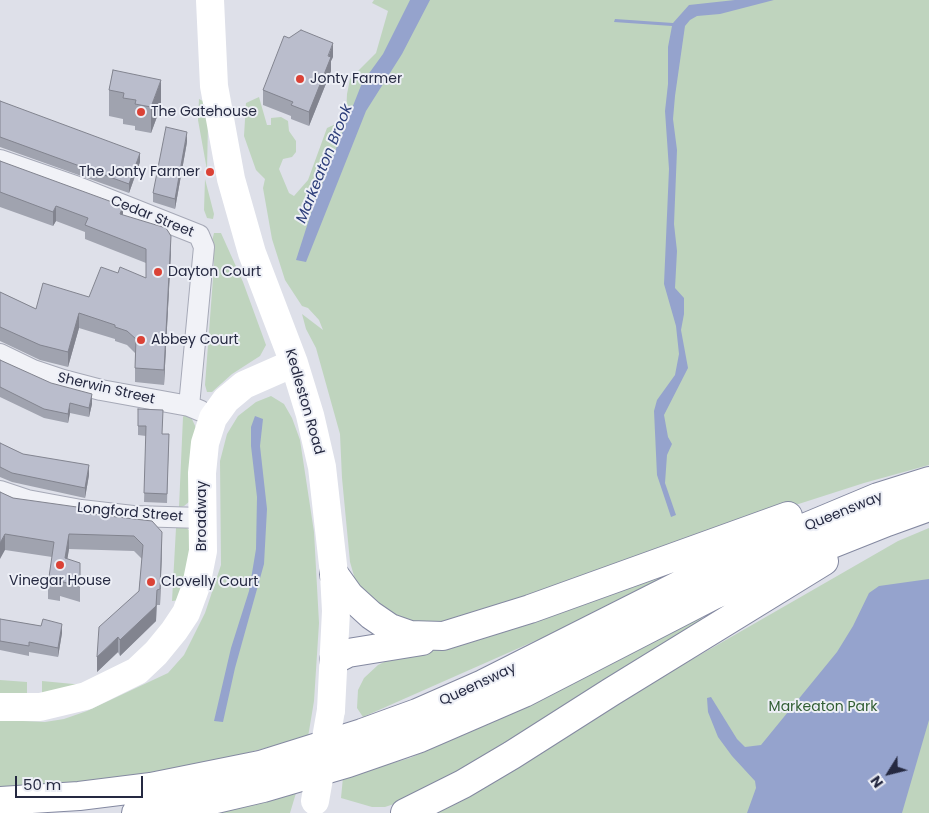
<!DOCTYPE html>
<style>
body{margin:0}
#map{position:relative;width:929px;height:813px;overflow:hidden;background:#dee0e9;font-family:Poppins,sans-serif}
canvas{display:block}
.north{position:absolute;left:864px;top:748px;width:50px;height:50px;-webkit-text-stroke:4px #edeff6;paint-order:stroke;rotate:234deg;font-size:14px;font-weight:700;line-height:20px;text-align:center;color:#252941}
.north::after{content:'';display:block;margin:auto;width:18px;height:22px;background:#252941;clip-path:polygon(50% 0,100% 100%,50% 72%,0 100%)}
.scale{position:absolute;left:15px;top:776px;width:128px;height:22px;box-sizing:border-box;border:2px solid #252941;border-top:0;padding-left:6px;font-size:15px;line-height:18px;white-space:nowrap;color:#252941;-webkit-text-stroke:4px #edeff6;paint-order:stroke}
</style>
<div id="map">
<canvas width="929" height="813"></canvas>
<div class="north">N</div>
<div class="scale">50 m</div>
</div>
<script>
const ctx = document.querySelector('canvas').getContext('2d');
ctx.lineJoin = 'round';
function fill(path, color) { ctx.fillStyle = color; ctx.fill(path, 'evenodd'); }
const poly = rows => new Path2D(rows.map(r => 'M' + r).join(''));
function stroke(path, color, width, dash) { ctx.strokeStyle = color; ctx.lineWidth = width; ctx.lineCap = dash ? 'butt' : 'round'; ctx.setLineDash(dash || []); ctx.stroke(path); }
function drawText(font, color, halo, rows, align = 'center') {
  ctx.font = font + ' Poppins,sans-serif'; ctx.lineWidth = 4; ctx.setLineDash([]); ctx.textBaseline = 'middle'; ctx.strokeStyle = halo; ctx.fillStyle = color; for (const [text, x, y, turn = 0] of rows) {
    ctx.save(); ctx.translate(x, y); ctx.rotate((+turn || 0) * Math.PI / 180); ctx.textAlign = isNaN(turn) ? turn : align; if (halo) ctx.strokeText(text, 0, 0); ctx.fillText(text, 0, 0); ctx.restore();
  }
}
const green = poly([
 [374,0,929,0,929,465,864,483,783,509,448,627,405,627,356,583,350,562,342,478,340,434,316,348,306,329,302,314,323,330,319,320,308,308,302,306,285,280,272,239,263,188,265,179,256,170,244,136,246,103,259,97,267,125,271,125,271,118,281,117,288,121,289,131,296,141,296,152,292,157,283,159,279,169,289,193,294,196,308,180,327,128,340,122,346,115,347,94,350,79,376,53,388,11,372,3],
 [199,99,205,102,208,123,207,170,198,120],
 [205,179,214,214,213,219,207,218,204,210],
 [214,233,221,233,243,282,266,345,260,356,232,374,212,392,207,392,205,385,214,265,212,241],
 [271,396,284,404,292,418,300,440,314,532,319,623,314,701,308,737,169,773,42,786,0,788,0,720,45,722,64,719,87,711,168,673,184,655,205,613,221,565,220,461,227,434,238,416,256,402],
 [185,414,191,417,197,430,190,501,184,506,179,507,183,417],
 [184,526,190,531,192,539,180,600,172,601,176,528],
 [929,528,929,813,425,813,898,541],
 [687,563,690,568,562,629,363,717,357,708,358,690,364,678,378,665,394,657],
 [701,615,704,622,510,743,409,799,385,807,372,807,341,798,343,777,410,758,475,728],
 [0,680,27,682,27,696,0,695],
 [42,681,84,685,42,696],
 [296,793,290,813,219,813,264,802]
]);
const water = poly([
 [410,0,430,0,402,54,366,111,306,262,296,260,313,207,362,83,383,54],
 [735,0,774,0,720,14,697,16,690,20,685,26,675,96,673,119,677,150,674,224,677,251,675,288,684,298,684,314,681,330,688,368,664,415,668,437,672,444,667,455,665,483,676,515,671,517,657,475,654,411,657,400,675,375,679,354,676,326,664,284,669,169,665,111,668,84,668,47,672,26,614,22,615,19,673,23,689,5],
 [255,416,263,419,260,446,267,509,264,564,235,668,223,722,214,721,231,648,249,591,256,549,257,497,251,446,251,427],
 [929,579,929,720,902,813,747,813,756,788,755,781,732,756,718,737,708,712,707,698,711,697,737,739,745,747,761,745,837,652,853,626,869,593,879,586]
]);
const street = poly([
 [0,160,78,187,199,235,204,247,189,406],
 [0,354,33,370,63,380,101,390,189,406,201,411],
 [0,491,27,500,81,510,133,516,202,518]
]);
const secondary = poly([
 [210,0,214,86,231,179,252,253,294,363,310,415,322,467,334,574,336,611,331,710],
 [0,707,40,707,86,696,137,671,156,653,174,631,186,613,196,586,203,551,202,473,205,443,213,418,226,400,244,385,294,363]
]);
const highway = poly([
 [334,574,349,595,371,615,390,628,410,635,443,636,530,609,788,516],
 [334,660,348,653,422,641],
 [0,801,79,796,151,787,260,765,362,733,417,713,483,684,737,556,878,497,929,481],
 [136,813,178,808,263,788,348,763,420,738,524,693,712,596,789,561,887,522,929,507],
 [405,813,463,784,512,755,611,692,824,561]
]);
const secondaryBridge = poly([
 [315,801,331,710]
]);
const wall = poly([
 [333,57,331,61,331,71,309,126,291,119,291,116,263,105,263,90],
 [113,70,161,106,151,133,135,130,135,126,123,124,123,119,109,116,109,90],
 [0,101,140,162,129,193,0,147],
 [187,142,175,209,153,202,153,193],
 [0,161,123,216,171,251,164,385,135,382,135,353,127,345,115,341,115,339,79,328,68,367,40,360,0,341,0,292,36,309,89,297,146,278,146,263,85,239,85,232,56,221,53,226,0,207],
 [0,360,92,404,89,417,70,413,68,423,44,418,0,397],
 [138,409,162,434,169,434,167,503,144,502,146,436,138,435],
 [0,443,23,454,89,475,85,498,12,482,0,477],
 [0,492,13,498,84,513,162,547,160,605,157,605,156,621,120,656,118,652,97,672,139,591,142,559,134,551,69,549,67,559,80,563,80,602,60,596,60,601,48,599,48,584,52,557,5,550],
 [0,619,41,626,62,633,58,657,29,652,29,656,0,650]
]);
const shadedWall = poly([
 [333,43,333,57,331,61,331,71,309,126,309,112],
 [161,80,161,106,151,133,151,107],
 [187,132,187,142,175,209,175,199],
 [140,153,140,162,129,193,129,184],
 [56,206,56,221,53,226,53,212],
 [123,206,123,221,120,214],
 [171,236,171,251,164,385,164,370],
 [79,313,79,328,68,367,68,352],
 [92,394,92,404,89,417,89,408],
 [70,403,70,413,68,423,68,414],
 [89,465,89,475,85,498,85,488],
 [162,532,162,547,160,605,160,589],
 [5,534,5,550,0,559,0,543],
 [69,534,69,549,65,574,65,558],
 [157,590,156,621,120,656,120,640],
 [62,624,62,633,58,657,58,648],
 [118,637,118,652,97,672,97,657]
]);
const building = poly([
 [301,30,333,43,328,56,331,57,309,112,291,105,293,102,263,90,284,36,289,38,301,30],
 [113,70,161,80,151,107,135,104,136,100,123,98,124,93,109,90,113,70],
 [0,101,140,153,129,184,0,137,0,101],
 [166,127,187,132,175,199,153,193,166,127],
 [0,161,123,206,120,214,166,228,171,236,164,370,135,368,136,339,127,331,115,327,115,325,79,313,68,352,40,345,0,327,0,292,36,309,43,283,89,297,101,267,118,273,120,267,146,278,146,249,85,225,88,218,56,206,53,212,0,192,0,161],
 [0,360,51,383,92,394,89,408,70,403,68,414,44,409,0,387,0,360],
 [138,409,163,410,162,434,169,434,167,494,144,493,146,426,138,426,138,409],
 [0,443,23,454,89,465,85,488,12,473,0,467,0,443],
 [0,492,13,498,84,508,83,513,152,521,162,532,160,589,157,590,156,606,120,640,118,637,97,657,99,627,139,591,143,545,134,536,69,534,65,558,80,563,80,587,60,581,60,585,48,584,54,542,5,534,0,543,0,492],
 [0,619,41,626,43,619,62,624,58,648,29,642,29,646,0,641,0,619]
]);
const markers = [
 [300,79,5,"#db4236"],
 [141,112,5,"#db4236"],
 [210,172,5,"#db4236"],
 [158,272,5,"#db4236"],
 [141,340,5,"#db4236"],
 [60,565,5,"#db4236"],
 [151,582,5,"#db4236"]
];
const poiNames = [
 ["Jonty Farmer",310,79],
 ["The Gatehouse",151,112],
 ["The Jonty Farmer",200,172,"right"],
 ["Dayton Court",168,272],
 ["Abbey Court",151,340],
 ["Vinegar House",60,581,"center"],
 ["Clovelly Court",161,582]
];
const streetNames = [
 ["Cedar Street",152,217,22],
 ["Sherwin Street",106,389,13],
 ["Kedleston Road",304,402,74],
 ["Queensway",844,512,-22],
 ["Longford Street",130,513,5],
 ["Broadway",202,516,-90],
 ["Queensway",478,685,-25]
];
const parkNames = [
 ["Markeaton Park",823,707]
];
const waterNames = [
 ["Markeaton Brook",325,164,-68]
];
fill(green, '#bfd4be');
fill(water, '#95a3cd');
stroke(street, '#a6a9b7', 22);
stroke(highway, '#8489a1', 30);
stroke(street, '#f1f2f7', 20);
stroke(secondary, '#fff', 28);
stroke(highway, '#fff', 28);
stroke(secondaryBridge, '#fff', 28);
fill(wall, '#a0a3af');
fill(shadedWall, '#82848f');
fill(building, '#babdcc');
stroke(building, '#82848f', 1);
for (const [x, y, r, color] of markers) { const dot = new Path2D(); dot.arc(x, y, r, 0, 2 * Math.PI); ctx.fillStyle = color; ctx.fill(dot); stroke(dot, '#edeff6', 2); }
drawText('14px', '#252941', '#edeff6', poiNames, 'left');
drawText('14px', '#252941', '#edeff6', streetNames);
drawText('14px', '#315e33', '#edeff6', parkNames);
drawText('italic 15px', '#2c3d79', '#edeff6', waterNames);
</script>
